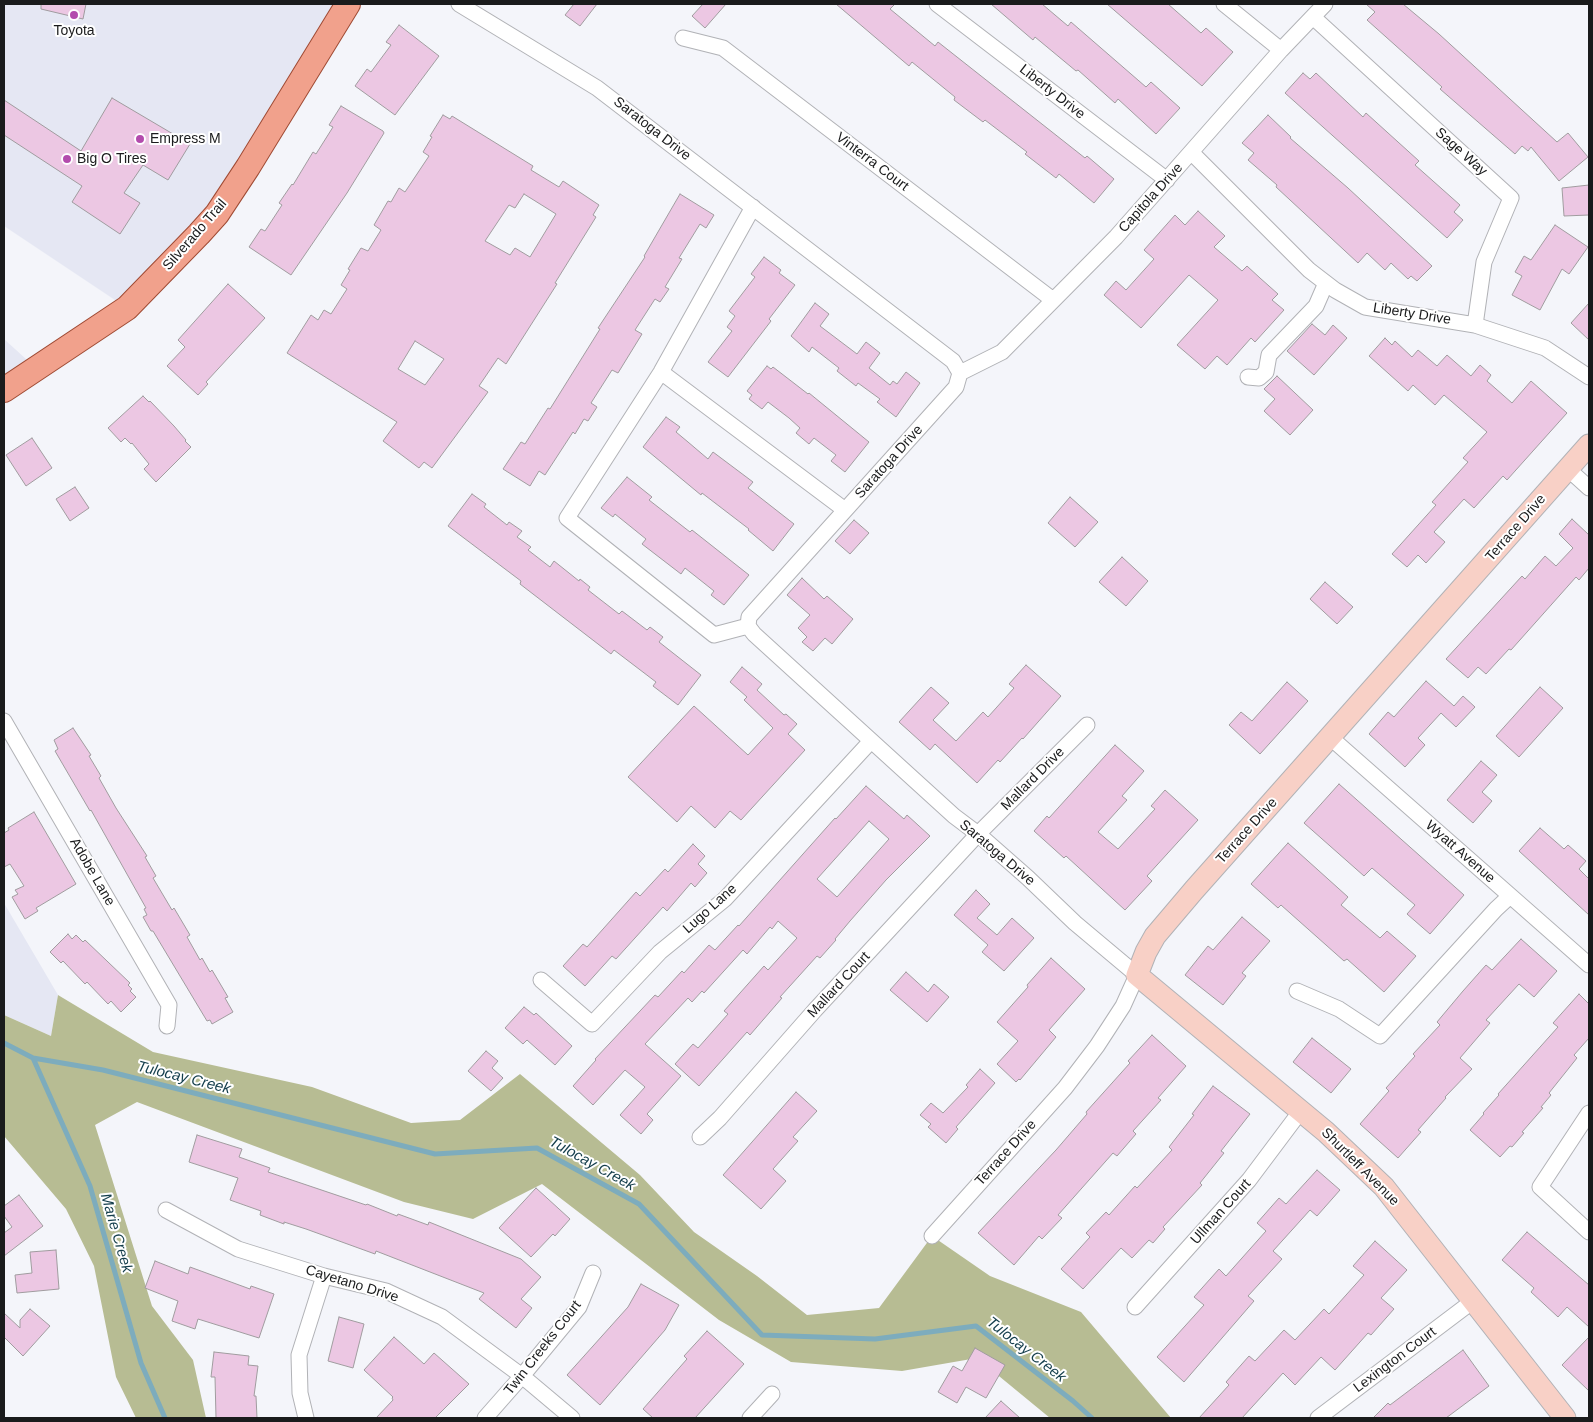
<!DOCTYPE html>
<style>
body{margin:0}
#map{position:relative;width:1593px;height:1422px;overflow:hidden;background:#f4f5fa;font-family:Arial,sans-serif}
canvas{display:block}
.frame{position:absolute;inset:0;border:5px solid #1a1b1c;pointer-events:none}
</style>
<div id="map">
<canvas width="1593" height="1422"></canvas>
<div class="frame"></div>
</div>
<script>
const ctx = document.querySelector('canvas').getContext('2d');
ctx.lineJoin = 'round';
function fill(path, color) { ctx.fillStyle = color; ctx.fill(path, 'evenodd'); }
const poly = rows => new Path2D(rows.map(r => 'M' + r).join(''));
function stroke(path, color, width, dash) { ctx.strokeStyle = color; ctx.lineWidth = width; ctx.lineCap = dash ? 'butt' : 'round'; ctx.setLineDash(dash || []); ctx.stroke(path); }
function drawText(font, color, halo, rows, align = 'center') {
  ctx.font = font + ' Arial,sans-serif'; ctx.lineWidth = 4; ctx.setLineDash([]); ctx.textBaseline = 'middle'; ctx.strokeStyle = halo; ctx.fillStyle = color; for (const [text, x, y, turn = 0] of rows) {
    ctx.save(); ctx.translate(x, y); ctx.rotate((+turn || 0) * Math.PI / 180); ctx.textAlign = isNaN(turn) ? turn : align; if (halo) ctx.strokeText(text, 0, 0); ctx.fillText(text, 0, 0); ctx.restore();
  }
}
const built = poly([
 [4,4,348,4,248,167,127,308,4,226],
 [4,339,37,369,4,390],
 [4,903,58,995,51,1036,4,1015]
]);
const forest = poly([
 [58,995,153,1052,312,1087,411,1123,460,1120,520,1074,640,1175,694,1232,757,1276,807,1315,879,1308,932,1236,990,1276,1081,1312,1171,1418,1050,1418,977,1358,902,1371,791,1362,719,1320,542,1184,473,1219,404,1202,137,1102,95,1125,152,1306,193,1360,206,1418,136,1418,116,1377,94,1266,66,1209,4,1136,4,1015,51,1036]
]);
const stream = poly([
 [4,1043,33,1058,103,1070,435,1154,537,1148,639,1204,762,1335,875,1339,976,1326,1073,1401,1092,1418],
 [33,1058,90,1186,141,1363,165,1418]
]);
const building = poly([
 [41,4,86,4,83,19,41,9,41,4],
 [574,4,597,4,580,26,565,15,574,4],
 [703,4,726,4,705,28,692,16,703,4],
 [836,4,895,4,890,9,935,46,938,42,1085,158,1087,156,1114,179,1094,203,1059,174,1056,178,1025,154,1027,152,985,120,983,122,954,100,955,97,912,62,909,66,836,4],
 [991,4,1042,4,1068,26,1071,22,1146,87,1151,82,1180,108,1156,134,1118,99,1115,103,1078,70,1076,71,1035,37,1033,40,991,4],
 [1107,4,1168,4,1201,33,1206,28,1233,52,1202,86,1107,4],
 [1366,4,1403,4,1439,34,1557,142,1568,133,1588,157,1559,181,1531,147,1528,151,1522,146,1515,154,1440,89,1442,87,1367,20,1375,12,1366,4],
 [399,25,439,56,395,115,355,86,367,69,371,72,391,45,386,42,399,25],
 [1303,73,1310,79,1316,73,1363,117,1366,113,1419,161,1415,165,1460,205,1454,212,1463,220,1447,238,1285,93,1303,73],
 [112,98,190,144,168,180,143,165,124,193,140,203,120,234,72,202,82,186,4,135,4,100,81,151,112,98],
 [341,106,383,131,384,133,347,193,291,275,249,247,261,229,265,231,282,205,279,203,292,184,293,185,313,152,316,154,333,127,329,125,341,106],
 [443,115,450,119,452,116,533,166,531,170,559,187,563,181,599,205,593,215,596,217,555,283,557,284,506,364,498,358,479,386,488,392,432,468,424,462,419,468,383,441,397,422,287,353,311,315,318,320,324,310,331,314,347,289,341,285,350,270,348,269,361,248,368,251,381,230,374,225,388,201,391,202,399,188,405,192,429,156,423,152,432,137,430,136,443,115],
 [524,194,556,214,530,257,515,248,510,255,485,241,509,205,515,208,524,194],
 [415,341,444,359,425,385,398,369,415,341],
 [1268,115,1291,137,1290,138,1348,188,1432,266,1417,281,1411,276,1408,279,1391,263,1385,270,1367,253,1358,263,1276,187,1277,185,1248,160,1254,153,1242,143,1268,115],
 [1589,185,1589,215,1564,216,1562,188,1589,185],
 [680,194,714,215,706,228,700,224,679,258,682,259,665,287,669,289,660,302,655,299,635,330,642,334,618,373,612,370,591,403,597,407,588,421,584,419,575,434,573,432,545,475,539,471,530,486,503,469,521,442,525,444,548,408,550,409,600,329,598,328,645,257,644,256,680,194],
 [1198,211,1225,236,1214,247,1242,271,1247,266,1260,278,1278,294,1272,300,1284,310,1255,342,1251,338,1227,365,1217,356,1205,369,1177,345,1218,300,1189,275,1141,328,1104,295,1116,281,1126,290,1154,259,1144,250,1175,215,1185,225,1198,211],
 [1555,225,1588,247,1569,274,1562,269,1540,310,1512,295,1522,276,1515,272,1524,256,1531,260,1555,225],
 [764,257,781,270,779,273,795,285,769,319,771,321,728,377,708,362,732,331,727,327,735,316,729,311,755,277,751,274,764,257],
 [228,284,265,318,206,382,208,384,198,395,167,366,185,347,178,340,228,284],
 [815,303,829,314,820,326,857,354,866,342,880,353,869,368,890,385,893,381,897,384,906,372,920,383,896,417,877,402,880,399,858,383,856,386,837,371,839,368,812,347,809,352,791,336,815,303],
 [1589,303,1589,340,1571,323,1589,303],
 [1312,324,1325,335,1333,325,1347,338,1314,375,1287,351,1312,324],
 [1385,338,1392,345,1395,341,1412,357,1418,350,1437,366,1447,355,1471,376,1480,365,1491,375,1487,381,1512,403,1531,381,1567,413,1507,480,1503,476,1474,508,1464,499,1434,532,1445,542,1426,563,1418,555,1407,567,1392,554,1436,505,1432,502,1468,462,1463,458,1487,432,1444,395,1435,405,1413,385,1408,391,1369,356,1385,338],
 [767,366,771,369,773,367,808,394,809,393,869,442,845,472,831,461,836,455,814,438,809,444,796,433,800,428,789,418,768,402,762,409,749,399,752,395,747,391,767,366],
 [1277,376,1313,410,1290,435,1264,411,1275,399,1264,389,1277,376],
 [143,396,149,402,150,401,174,426,186,440,185,441,191,447,156,482,144,469,149,464,132,443,131,444,125,438,121,442,108,428,143,396],
 [666,417,680,427,676,432,688,442,708,459,713,452,753,482,748,488,794,524,773,551,748,530,749,529,702,493,701,495,643,447,666,417],
 [32,438,52,468,26,486,6,455,32,438],
 [627,477,652,497,649,500,690,532,692,530,749,575,724,605,711,595,714,591,685,568,681,574,642,544,646,539,615,514,613,517,601,508,627,477],
 [75,487,89,508,70,521,56,499,75,487],
 [472,494,486,504,484,507,507,525,509,522,522,531,517,537,531,547,528,550,550,567,554,561,579,581,580,579,590,587,588,590,619,614,622,611,647,630,650,627,663,637,659,642,701,675,678,705,653,686,656,682,614,650,611,654,520,584,521,581,448,526,472,494],
 [1070,497,1098,522,1075,547,1048,523,1070,497],
 [1572,519,1589,535,1589,568,1579,580,1576,577,1511,650,1509,649,1486,674,1478,667,1468,678,1446,659,1522,576,1525,579,1545,556,1556,566,1573,548,1559,534,1572,519],
 [854,520,869,533,850,554,835,541,854,520],
 [1122,557,1148,581,1126,606,1099,582,1122,557],
 [802,578,824,599,827,596,853,619,832,644,825,638,813,651,802,642,807,637,798,628,810,615,787,595,802,578],
 [1325,582,1353,607,1337,624,1310,599,1325,582],
 [1026,665,1061,696,1023,739,1022,738,1000,762,998,760,977,783,935,744,930,750,899,722,931,687,949,703,933,720,956,741,983,712,988,717,1014,688,1009,684,1026,665],
 [742,667,762,684,757,690,784,715,786,714,797,724,788,734,805,750,741,820,730,811,715,828,691,806,677,822,628,777,694,706,748,755,773,728,744,700,747,697,730,682,742,667],
 [1426,681,1454,706,1463,696,1475,707,1456,727,1441,713,1418,738,1425,745,1405,767,1369,734,1388,712,1394,717,1426,681],
 [1287,682,1308,701,1260,754,1229,725,1241,712,1252,721,1287,682],
 [1540,687,1563,708,1519,757,1496,736,1540,687],
 [73,728,91,755,89,756,101,776,99,778,116,808,147,856,145,857,156,876,153,878,172,910,174,908,190,935,187,937,200,960,202,958,210,972,212,970,228,997,225,998,233,1012,212,1024,210,1020,207,1021,153,931,151,931,143,917,147,915,144,909,146,908,91,810,90,811,55,751,58,749,54,740,73,728],
 [1115,745,1144,771,1122,796,1127,800,1098,832,1118,849,1155,809,1151,806,1165,790,1198,820,1147,876,1152,881,1125,910,1066,856,1064,858,1034,831,1047,816,1049,818,1115,745],
 [1481,761,1497,775,1482,792,1492,801,1473,823,1447,800,1481,761],
 [1339,784,1464,895,1430,934,1407,914,1415,905,1372,868,1364,876,1304,823,1339,784],
 [866,786,904,819,907,815,930,836,886,880,850,921,835,939,836,940,820,958,817,956,780,997,782,998,750,1035,747,1032,699,1086,675,1064,693,1044,698,1048,728,1014,724,1011,764,966,768,970,797,938,778,921,772,929,770,927,747,954,743,950,704,993,702,991,692,1002,688,998,645,1044,681,1076,647,1114,653,1120,641,1134,620,1115,645,1087,625,1070,593,1105,573,1086,596,1060,595,1059,655,995,658,997,682,971,684,973,709,945,715,950,738,925,739,926,835,818,836,819,866,786],
 [869,821,889,839,837,897,817,879,869,821],
 [34,812,76,884,36,908,38,911,25,919,12,897,18,894,15,890,24,886,10,864,4,867,4,833,9,830,8,828,34,812],
 [1540,828,1564,849,1568,845,1586,861,1579,869,1589,879,1589,915,1519,851,1540,828],
 [1288,843,1348,897,1341,905,1380,938,1387,931,1416,956,1384,992,1347,959,1344,961,1281,905,1278,908,1251,884,1288,843],
 [693,844,705,856,698,864,707,873,695,887,691,883,667,911,663,907,616,959,612,956,585,986,563,966,583,944,587,947,636,892,640,896,665,869,668,872,693,844],
 [976,890,990,904,977,918,997,935,1012,918,1034,938,1004,971,982,952,988,945,954,915,976,890],
 [1242,917,1270,941,1242,973,1246,976,1223,1005,1185,975,1208,946,1213,950,1242,917],
 [68,934,72,939,76,935,83,942,85,940,130,983,128,985,132,989,130,991,136,997,121,1012,111,1001,108,1004,87,982,85,984,63,961,61,963,50,952,68,934],
 [1521,939,1557,971,1534,997,1519,984,1486,1020,1490,1023,1460,1058,1472,1069,1445,1097,1446,1098,1418,1130,1421,1132,1398,1158,1360,1124,1389,1091,1386,1088,1415,1056,1413,1054,1440,1025,1437,1022,1463,991,1486,965,1492,970,1521,939],
 [1051,958,1085,989,1049,1030,1056,1037,1020,1080,1019,1079,1016,1082,997,1064,1018,1041,997,1022,1028,987,1027,985,1051,958],
 [906,972,928,992,934,984,949,997,927,1022,890,990,906,972],
 [1579,994,1589,1004,1589,1038,1574,1055,1577,1058,1549,1093,1551,1095,1541,1107,1543,1108,1522,1132,1524,1133,1512,1147,1510,1146,1500,1157,1470,1130,1484,1114,1483,1113,1499,1095,1498,1094,1558,1027,1553,1023,1579,994],
 [524,1007,534,1015,536,1013,572,1046,555,1065,527,1040,523,1044,505,1028,524,1007],
 [1152,1035,1186,1066,1158,1098,1161,1100,1133,1131,1136,1134,1117,1156,1113,1153,1058,1215,1062,1218,1042,1239,1039,1236,1014,1265,978,1233,1056,1150,1087,1114,1086,1112,1130,1063,1128,1061,1152,1035],
 [1312,1038,1351,1069,1331,1093,1293,1062,1312,1038],
 [486,1051,498,1061,492,1068,503,1078,491,1091,468,1071,486,1051],
 [980,1069,995,1083,956,1127,958,1129,946,1143,928,1127,931,1124,920,1115,931,1103,943,1113,968,1087,966,1085,980,1069],
 [1213,1086,1250,1114,1221,1151,1224,1153,1200,1183,1202,1185,1163,1227,1165,1229,1153,1243,1149,1240,1132,1258,1121,1248,1083,1289,1061,1269,1090,1237,1086,1233,1106,1212,1109,1215,1135,1186,1137,1188,1172,1150,1169,1147,1194,1115,1192,1114,1213,1086],
 [796,1092,817,1111,793,1137,798,1141,773,1169,786,1181,761,1209,723,1175,796,1092],
 [197,1135,242,1149,239,1157,270,1168,268,1172,366,1205,367,1204,397,1216,398,1214,428,1225,429,1222,521,1259,541,1277,521,1299,532,1308,516,1328,479,1299,484,1293,376,1251,375,1254,306,1229,284,1222,284,1224,260,1215,261,1211,230,1200,238,1178,189,1162,197,1135],
 [1317,1170,1340,1190,1317,1216,1310,1210,1273,1251,1282,1259,1248,1296,1254,1301,1184,1382,1157,1357,1204,1305,1194,1297,1219,1269,1226,1276,1266,1231,1257,1223,1279,1198,1286,1204,1317,1170],
 [536,1188,570,1219,555,1236,553,1234,531,1257,499,1228,536,1188],
 [19,1195,43,1226,4,1256,4,1233,12,1227,4,1216,4,1206,19,1195],
 [1527,1232,1589,1285,1589,1327,1567,1307,1558,1317,1531,1292,1534,1288,1502,1260,1527,1232],
 [1375,1241,1407,1270,1381,1298,1394,1309,1371,1335,1368,1333,1335,1370,1321,1357,1295,1385,1283,1373,1242,1418,1199,1418,1229,1385,1226,1382,1249,1356,1255,1361,1284,1330,1295,1340,1324,1309,1329,1314,1364,1275,1353,1266,1375,1241],
 [56,1250,59,1289,17,1293,15,1275,32,1273,30,1252,56,1250],
 [155,1261,188,1274,190,1267,250,1289,251,1286,274,1294,259,1338,198,1319,195,1329,172,1321,178,1301,145,1288,155,1261],
 [641,1284,679,1305,665,1330,600,1405,567,1375,628,1307,641,1284],
 [30,1309,50,1326,23,1356,4,1337,4,1313,20,1328,20,1320,30,1309],
 [339,1317,364,1324,353,1368,328,1361,339,1317],
 [707,1331,744,1364,695,1418,653,1418,643,1409,687,1359,684,1356,707,1331],
 [394,1337,424,1364,434,1353,469,1384,435,1418,376,1418,393,1400,392,1398,393,1397,364,1370,394,1337],
 [1589,1337,1589,1391,1562,1365,1589,1337],
 [975,1348,1005,1365,986,1398,966,1387,957,1403,938,1392,953,1366,962,1371,975,1348],
 [1463,1350,1489,1386,1446,1418,1373,1418,1388,1403,1390,1405,1463,1350],
 [214,1352,249,1356,248,1365,258,1366,254,1396,256,1396,257,1418,216,1418,215,1377,211,1377,214,1352],
 [1001,1401,1020,1418,985,1418,1001,1401]
]);
const street = poly([
 [459,4,597,88,953,361,960,373,956,387,749,617,748,626,754,634,954,816,978,834,1028,878,1075,923,1137,975,1123,1006,1097,1046,1065,1088,932,1236],
 [937,4,1167,180],
 [1224,4,1281,50],
 [1313,17,1511,198,1484,262,1475,325],
 [683,38,723,48,1053,300],
 [1191,152,1309,270,1335,290,1365,307,1475,325,1545,348,1589,377],
 [661,372,845,510],
 [960,373,1002,352,1116,237,1281,50,1325,4],
 [1248,377,1259,378,1266,372,1269,355,1316,306,1326,283],
 [1568,469,1589,488],
 [748,626,714,635,567,518,661,372,753,207],
 [4,721,169,1005,167,1026],
 [1331,738,1589,965],
 [541,980,592,1024,660,952,725,899,871,741],
 [1297,991,1339,1009,1380,1036,1496,909,1510,896],
 [1589,1113,1540,1187,1589,1232],
 [700,1137,720,1118,815,1010,978,834,1087,725],
 [166,1210,238,1249,324,1276,386,1291,442,1317,522,1376,572,1418],
 [1135,1307,1249,1180,1300,1112],
 [306,1418,300,1393,299,1355,324,1276],
 [485,1418,522,1376,579,1307,593,1273],
 [750,1418,772,1394],
 [1318,1418,1473,1301]
]);
const secondary = poly([
 [1565,1418,1384,1187,1326,1132,1137,975,1146,952,1155,936,1194,890,1589,445]
]);
const primary = poly([
 [4,390,127,308,199,234,217,214,248,167,348,4]
]);
const markers = [
 [74,15,5,"#b34bad"],
 [140,139,5,"#b34bad"],
 [67,159,5,"#b34bad"]
];
const poiNames = [
 ["Toyota",74,31,"center"],
 ["Empress M",150,139],
 ["Big O Tires",77,159]
];
const streetNames = [
 ["Liberty Drive",1052,92,38],
 ["Saratoga Drive",652,129,38],
 ["Sage Way",1461,152,42],
 ["Vinterra Court",872,162,37],
 ["Capitola Drive",1151,198,-48],
 ["Silverado Trail",195,235,-49],
 ["Liberty Drive",1412,314,9],
 ["Saratoga Drive",889,462,-48],
 ["Terrace Drive",1516,528,-49],
 ["Mallard Drive",1033,779,-45],
 ["Terrace Drive",1247,831,-48],
 ["Wyatt Avenue",1460,852,41],
 ["Saratoga Drive",997,853,40],
 ["Adobe Lane",92,872,60],
 ["Lugo Lane",710,909,-42],
 ["Mallard Court",839,985,-47],
 ["Terrace Drive",1006,1153,-48],
 ["Shurtleff Avenue",1360,1167,45],
 ["Ullman Court",1221,1212,-48],
 ["Cayetano Drive",352,1284,17],
 ["Twin Creeks Court",543,1348,-52],
 ["Lexington Court",1395,1360,-37]
];
const waterNames = [
 ["Tulocay Creek",184,1078,14],
 ["Tulocay Creek",592,1164,29],
 ["Marie Creek",116,1233,74],
 ["Tulocay Creek",1026,1350,38]
];
fill(built, '#e5e7f3');
fill(forest, '#b7bc93');
stroke(stream, '#7dacbd', 5);
fill(building, '#ecc7e3');
stroke(building, '#a09c9f', 1);
stroke(street, '#b1b2b6', 17);
stroke(secondary, '#b1b2b6', 23);
stroke(primary, '#9f4a33', 26);
stroke(street, '#fff', 15);
stroke(secondary, '#f8d0c6', 21);
stroke(primary, '#f1a18c', 24);
for (const [x, y, r, color] of markers) { const dot = new Path2D(); dot.arc(x, y, r, 0, 2 * Math.PI); ctx.fillStyle = color; ctx.fill(dot); stroke(dot, '#fff', 2); }
drawText('14px', '#1a1b1c', '#fff', poiNames, 'left');
drawText('14px', '#1a1b1c', '#fff', streetNames);
drawText('italic 15px', '#133d4b', '#fff', waterNames);
</script>
